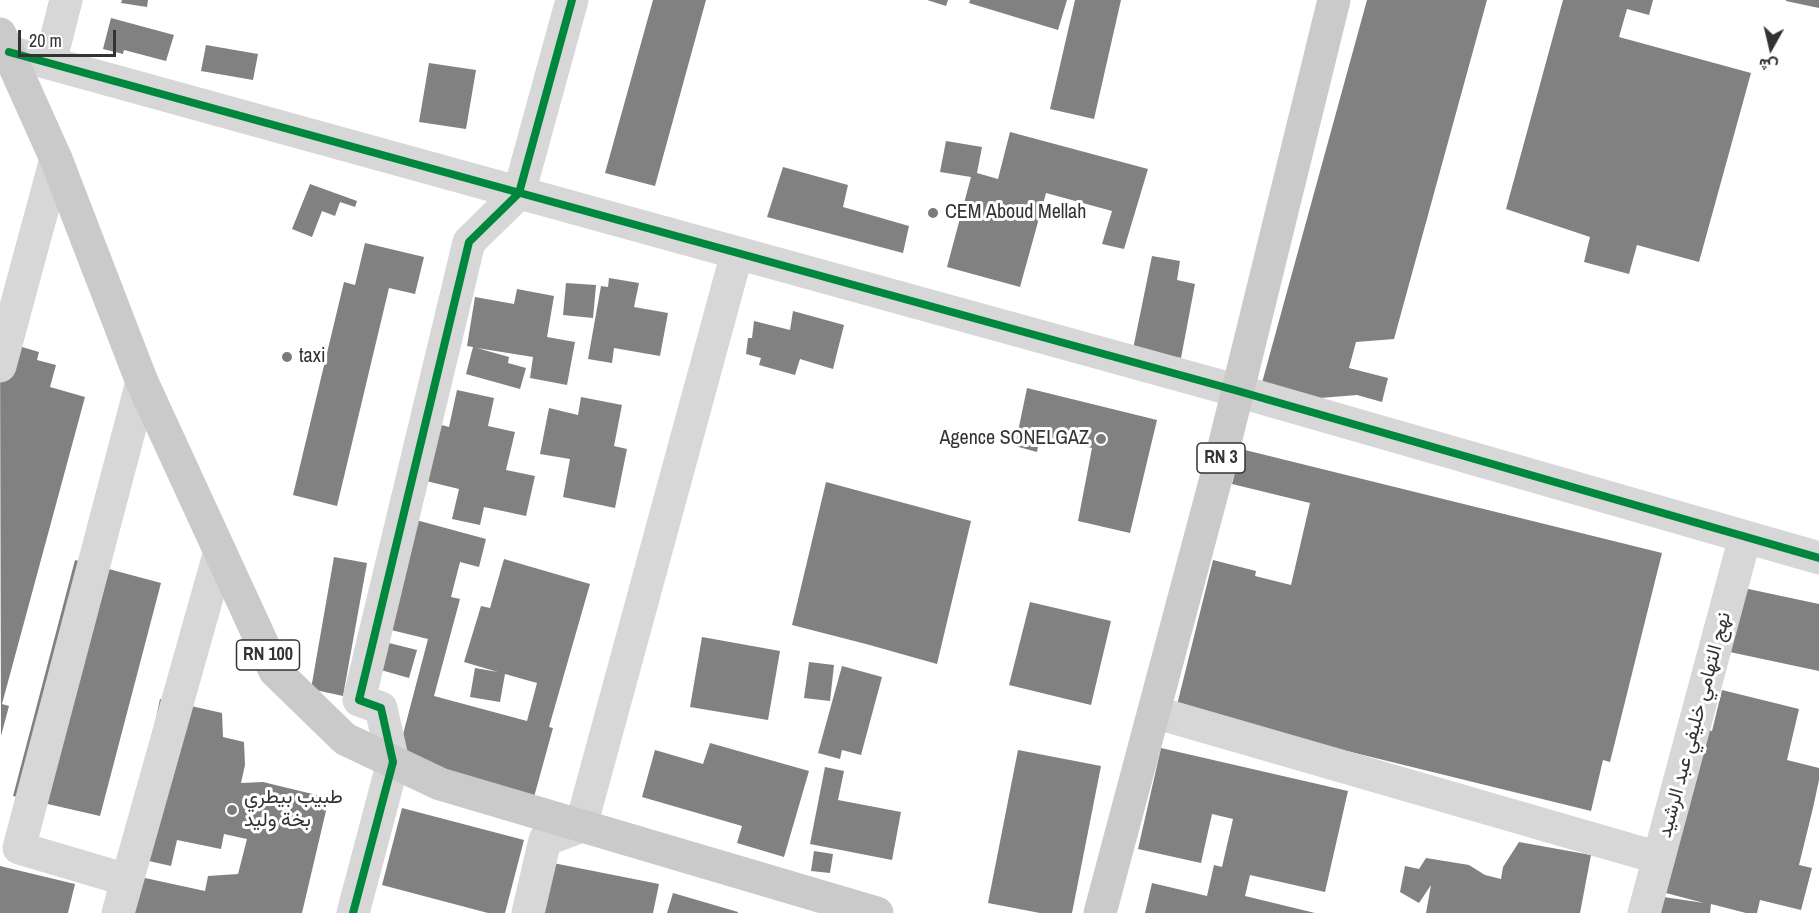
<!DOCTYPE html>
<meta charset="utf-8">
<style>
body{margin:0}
#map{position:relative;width:1819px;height:913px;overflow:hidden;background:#fff;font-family:"Archivo Narrow",Vazirmatn,sans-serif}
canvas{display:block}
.north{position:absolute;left:1741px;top:18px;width:60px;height:60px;-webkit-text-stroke:4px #fff;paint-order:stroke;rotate:188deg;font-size:16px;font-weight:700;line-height:24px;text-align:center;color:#333}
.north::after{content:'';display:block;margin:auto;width:21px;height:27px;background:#333;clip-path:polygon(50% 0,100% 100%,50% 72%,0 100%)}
.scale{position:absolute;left:18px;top:30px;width:98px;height:27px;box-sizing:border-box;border:3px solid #333;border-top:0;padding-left:8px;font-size:18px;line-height:21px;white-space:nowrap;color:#333;-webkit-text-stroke:4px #fff;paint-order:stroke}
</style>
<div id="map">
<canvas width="1819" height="913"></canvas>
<div class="north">ش</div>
<div class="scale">20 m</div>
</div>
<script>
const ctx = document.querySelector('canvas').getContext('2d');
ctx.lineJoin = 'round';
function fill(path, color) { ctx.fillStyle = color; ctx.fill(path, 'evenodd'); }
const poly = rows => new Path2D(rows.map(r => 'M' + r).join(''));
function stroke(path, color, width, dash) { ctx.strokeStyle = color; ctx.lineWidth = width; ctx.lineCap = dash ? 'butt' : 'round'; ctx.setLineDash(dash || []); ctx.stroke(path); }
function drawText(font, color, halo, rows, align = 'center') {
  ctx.font = font + ' "Archivo Narrow",Vazirmatn,sans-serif'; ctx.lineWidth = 6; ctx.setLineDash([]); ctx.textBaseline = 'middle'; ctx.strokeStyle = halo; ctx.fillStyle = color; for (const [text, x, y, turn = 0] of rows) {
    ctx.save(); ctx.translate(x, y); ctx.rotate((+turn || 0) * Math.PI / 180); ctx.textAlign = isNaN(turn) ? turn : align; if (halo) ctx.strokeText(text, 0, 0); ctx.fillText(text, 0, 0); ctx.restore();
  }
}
const building = poly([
 [122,0,148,0,147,7,121,3],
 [653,0,706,0,655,186,605,173],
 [927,0,948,0,946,6],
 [970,0,1067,0,1058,30,969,3],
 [1075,0,1121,0,1094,119,1050,109],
 [1367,0,1487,0,1394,339,1356,342,1349,368,1388,378,1382,402,1357,395,1295,400,1260,390],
 [1563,0,1653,0,1649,15,1627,9,1619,37,1751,73,1699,262,1637,245,1629,274,1584,262,1590,237,1506,209],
 [1786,0,1819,0,1819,8,1786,1],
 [111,18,174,35,166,61,124,50,123,54,103,49],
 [206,45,258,54,253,80,201,71],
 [429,63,476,70,466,129,419,122],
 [1010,132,1148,169,1124,249,1102,244,1112,211,1046,193,1020,287,947,267,971,177,940,172,946,141,982,147,977,173,998,179],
 [783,167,848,185,843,207,909,226,903,253,767,217],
 [310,184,357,201,355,207,340,202,335,216,322,211,312,237,292,229],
 [365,243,424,257,415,294,389,288,337,506,293,495,344,282,355,285],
 [1152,256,1180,261,1177,280,1195,284,1181,358,1133,349],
 [609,278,639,283,634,307,668,313,660,356,614,348,612,363,588,359,601,286,608,287],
 [566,283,596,285,593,318,563,315],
 [517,289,554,296,547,337,575,342,567,385,530,378,533,357,477,348,509,357,508,363,526,368,520,389,466,374,473,347,467,346,475,297,514,304],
 [793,311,844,325,833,369,800,359,795,375,759,365,761,358,746,354,748,338,752,338,754,321,790,330],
 [0,324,22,347,39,352,37,360,56,365,50,387,85,397,2,704,9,706,1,736],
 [1027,388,1157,420,1130,533,1078,521,1092,448,1040,435,1037,452,1015,446],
 [457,390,494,398,488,426,515,432,506,470,535,476,526,516,484,507,480,525,452,519,459,489,426,481,438,424,449,427],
 [581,397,622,405,614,446,627,449,615,508,563,497,570,459,540,454,549,408,578,415],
 [1241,449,1662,553,1610,762,1603,760,1591,811,1176,709,1213,560,1256,571,1255,576,1291,585,1310,503,1232,484],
 [826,482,971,521,937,664,866,644,792,625],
 [416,520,486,539,479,567,460,562,451,597,460,599,434,696,527,721,537,683,505,674,500,702,470,697,475,668,498,672,464,662,481,606,490,608,504,559,590,584,549,727,553,728,534,797,396,761,428,639,387,629],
 [334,557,367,563,343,696,311,689],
 [75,560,161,583,100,816,13,796],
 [1739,587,1819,604,1819,671,1725,651],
 [1030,602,1111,621,1091,705,1009,685],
 [702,637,780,651,768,720,690,707],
 [389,643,417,650,409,678,381,670],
 [809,662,834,665,830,701,804,698],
 [842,666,882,677,861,755,842,750,840,759,818,753],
 [1722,690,1799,709,1787,760,1819,768,1819,780,1813,808,1799,865,1812,868,1801,910,1760,900,1757,913,1746,913,1711,904,1710,913,1648,913,1650,895,1704,903,1647,888,1688,725,1712,731],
 [160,699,222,713,223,737,244,742,245,765,241,783,263,782,329,798,302,913,104,913,145,878,205,891,208,876,238,874,247,839,224,834,221,849,177,840,171,866,127,856],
 [710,743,809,771,784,857,737,843,742,826,642,797,655,750,703,764],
 [1161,748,1348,791,1325,892,1250,875,1245,896,1315,913,1145,913,1152,883,1207,896,1214,865,1222,867,1233,819,1212,814,1201,863,1138,849],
 [1018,750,1101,766,1072,913,1040,913,988,903],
 [825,767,844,771,838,800,901,812,892,860,810,844],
 [402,808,524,840,505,913,488,913,382,885],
 [1519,842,1591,855,1580,913,1426,913,1431,885,1419,903,1400,892,1405,866,1419,869,1426,858,1469,865,1485,875,1501,879,1503,867],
 [814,851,833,854,830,873,811,871],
 [548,862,659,884,653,913,539,913],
 [0,866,75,884,68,913,0,913],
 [673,893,738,912,738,913,667,913]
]);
const minor = poly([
 [9,52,1238,391,1819,558],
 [50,63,66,0],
 [0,366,56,159],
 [1154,712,1659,858],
 [127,880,19,848,142,382],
 [118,913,220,551],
 [353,913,393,762,381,708,359,700,469,242,519,193,572,0],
 [528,913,545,840,581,826,737,253],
 [1644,913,1745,537]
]);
const major = poly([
 [0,34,56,159,142,382,275,671,345,739,440,784,877,913],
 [1100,913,1219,467,1334,0]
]);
const cycleway = poly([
 [9,52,1238,391,1819,558],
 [353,913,393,762,381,708,359,700,469,242,519,193,572,0]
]);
const markers = [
 [933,213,6,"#7a7a7a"],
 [287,357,6,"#7a7a7a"],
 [1101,439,6,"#7a7a7a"],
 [232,810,6,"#7a7a7a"]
];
const shields = [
 [1221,458,48],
 [268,655,63]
];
const shieldNames = [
 ["RN 3",1221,458],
 ["RN 100",268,655]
];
const poiNames = [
 ["CEM Aboud Mellah",945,213],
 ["taxi",299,357],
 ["Agence SONELGAZ",1089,439,"right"],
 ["طبيب بيطري",244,798],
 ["بخة وليد",244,821]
];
const streetNames = [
 ["نهج التهامي خليفي عبد الرشيد",1695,725,-75]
];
fill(building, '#818181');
stroke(minor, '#d7d7d7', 33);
stroke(major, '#cacaca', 33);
stroke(cycleway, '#00873e', 8);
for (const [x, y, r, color] of markers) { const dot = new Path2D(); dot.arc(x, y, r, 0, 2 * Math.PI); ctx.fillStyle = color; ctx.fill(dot); stroke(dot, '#fff', 2); }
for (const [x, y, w] of shields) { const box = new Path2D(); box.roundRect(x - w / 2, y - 15, w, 30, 4.5); ctx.fillStyle = '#fff'; ctx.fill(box); stroke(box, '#333', 1.5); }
drawText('bold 18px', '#333', null, shieldNames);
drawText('20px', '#333', '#fff', poiNames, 'left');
drawText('20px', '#333', '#fff', streetNames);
</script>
